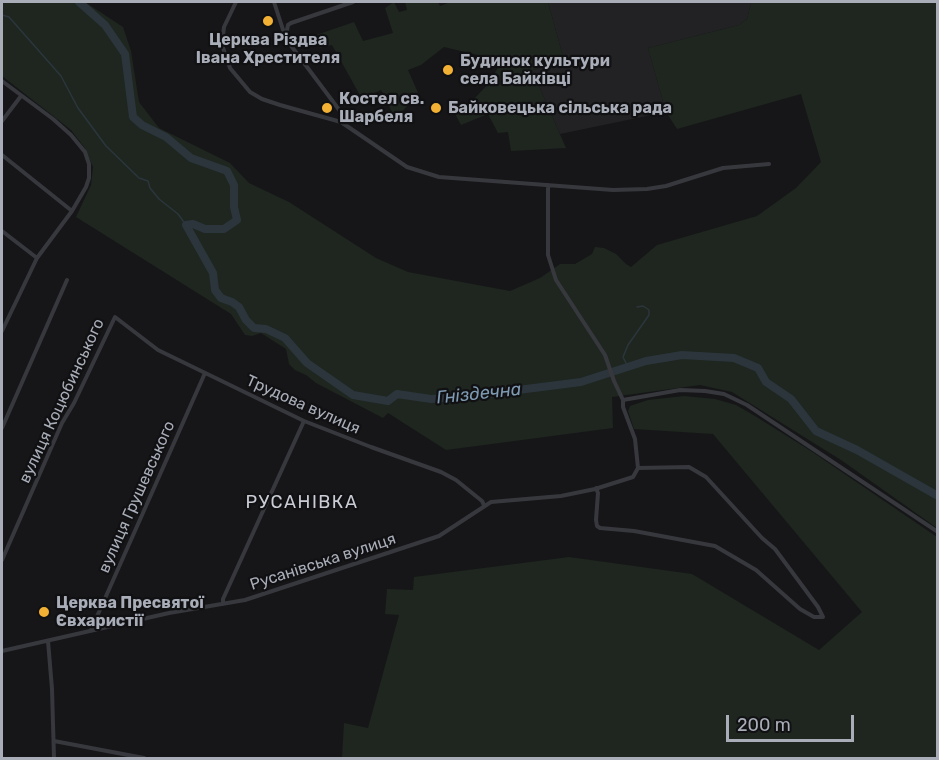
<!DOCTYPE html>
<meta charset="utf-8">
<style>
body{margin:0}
#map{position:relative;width:939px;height:760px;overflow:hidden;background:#161618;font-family:Rubik,sans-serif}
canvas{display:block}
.frame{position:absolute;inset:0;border:3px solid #a8adb8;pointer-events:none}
.scale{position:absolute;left:726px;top:715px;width:128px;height:27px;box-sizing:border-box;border:3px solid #a8adb8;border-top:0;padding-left:8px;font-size:18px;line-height:21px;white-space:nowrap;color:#a8adb8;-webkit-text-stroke:4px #111113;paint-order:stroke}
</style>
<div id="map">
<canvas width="939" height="760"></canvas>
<div class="frame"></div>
<div class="scale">200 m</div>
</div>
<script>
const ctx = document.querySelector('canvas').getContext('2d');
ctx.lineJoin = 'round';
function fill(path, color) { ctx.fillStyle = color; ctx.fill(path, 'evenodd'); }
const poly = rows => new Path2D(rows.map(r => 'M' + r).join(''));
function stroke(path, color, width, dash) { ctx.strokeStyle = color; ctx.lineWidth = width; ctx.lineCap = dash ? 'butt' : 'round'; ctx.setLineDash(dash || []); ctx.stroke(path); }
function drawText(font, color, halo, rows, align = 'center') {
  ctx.font = font + ' Rubik,sans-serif'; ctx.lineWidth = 4.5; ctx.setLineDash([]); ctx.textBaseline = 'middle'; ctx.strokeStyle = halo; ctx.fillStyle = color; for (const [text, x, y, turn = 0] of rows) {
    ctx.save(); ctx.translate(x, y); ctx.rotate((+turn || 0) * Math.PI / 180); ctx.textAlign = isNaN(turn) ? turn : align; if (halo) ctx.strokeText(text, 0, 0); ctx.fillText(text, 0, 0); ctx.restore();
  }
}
const built = poly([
 [548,2,758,2,751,4,747,19,739,25,648,48,666,112,560,134,532,70,564,60]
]);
const green = poly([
 [2,2,85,2,123,27,131,51,139,102,159,128,230,163,249,183,289,202,376,258,408,272,510,291,540,278,560,264,575,264,592,254,595,247,604,248,616,254,626,264,631,267,657,245,757,216,796,188,821,162,801,94,677,129,666,112,648,48,739,25,747,19,751,3,758,2,937,2,937,528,841,460,732,392,700,385,612,397,613,428,446,450,388,413,383,418,316,383,306,375,295,370,289,364,286,349,261,333,252,336,245,335,231,314,76,217,91,185,93,167,84,147,71,130,2,76],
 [394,2,399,12,407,10,405,2,438,2,440,6,448,3,447,2,548,2,564,60,532,70,566,148,511,151,508,132,498,133,488,114,461,125,454,112,473,100,489,83,500,64,495,57,482,56,444,47,421,65,408,70,419,95,395,118,381,90,362,99,332,45,320,48,313,36,354,22,363,41,393,33,385,8],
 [684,396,715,399,736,405,755,416,811,451,937,537,937,758,342,758,344,723,368,728,399,615,385,614,387,589,413,590,414,577,569,557,692,574,819,650,862,612,713,434,634,429,628,411,630,406,648,400]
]);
const stream = poly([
 [2,15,9,17,61,76,78,108,106,146,138,177],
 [139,178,148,181,150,188,159,199,178,214,186,225],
 [628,367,623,357,628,345,649,315,649,310,643,306,637,307]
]);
const river = poly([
 [79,2,105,25,125,54,133,117,142,125,166,137,191,158,227,171,234,185,234,207,237,220,224,229,205,229,193,224,186,225,213,273,215,290,221,298,232,302,239,307,246,320,254,328,266,329,285,338,307,363,353,395,388,401,397,394,431,399,463,397,581,382,646,361,682,355,734,358,758,368,766,382,791,399,816,431,857,450,938,496]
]);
const street = poly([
 [236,2,224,27,222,45,230,68,250,92,262,99,280,105,341,122,407,167,439,177,613,190,647,189,666,186,723,168,769,164],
 [274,2,286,39,340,111,342,117,341,122],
 [286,35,288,25,291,23,353,2],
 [2,81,53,119,71,135,85,152,89,164,89,178,86,187,72,211,37,258,2,331],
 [2,121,21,96],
 [2,155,72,211],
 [548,185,548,255,556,280,605,355,614,381,623,400,623,407,635,439,638,468],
 [2,231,37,258],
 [623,400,680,390,705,391,724,394,747,405,938,532],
 [2,428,67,280],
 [596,488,598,493,596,520,597,526,600,528,634,531,715,546,756,570,800,609,814,617,823,617,818,607,775,549,762,538,706,477,689,467,638,468],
 [2,560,62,423,74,403,115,317,158,350,304,421,371,447,441,472,456,480,482,501,484,505],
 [223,604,223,599,304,421],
 [91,630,205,373],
 [48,641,52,689,54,758],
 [2,651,169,613,245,600,439,536,491,502,561,496,595,489,633,477,638,468],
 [54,741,144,758]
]);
const markers = [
 [268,21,6,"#f2b134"],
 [448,70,6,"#f2b134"],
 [327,108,6,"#f2b134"],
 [436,108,6,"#f2b134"],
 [44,612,6,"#f2b134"]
];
const poiNames = [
 ["Церква Різдва",268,40,"center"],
 ["Івана Хрестителя",268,58,"center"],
 ["Будинок культури",460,61],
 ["села Байківці",460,79],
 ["Костел св.",339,99],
 ["Шарбеля",339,117],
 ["Байковецька сільська рада",448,108],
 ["Церква Пресвятої",56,603],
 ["Євхаристії",56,621]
];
const streetNames = [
 ["вулиця Коцюбинського",62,401,-65],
 ["Трудова вулиця",303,405,24],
 ["вулиця Грушевського",137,497,-66],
 ["Русанівська вулиця",323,562,-18]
];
const waterNames = [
 ["Гніздечна",479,394,-6]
];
const neighbourhoodNames = [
 ["РУСАНІВКА",302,503]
];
fill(built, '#222225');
fill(green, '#1e261f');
stroke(stream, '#2c353c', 1.5);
stroke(river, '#2c353c', 8);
stroke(street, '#37383d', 4);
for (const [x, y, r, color] of markers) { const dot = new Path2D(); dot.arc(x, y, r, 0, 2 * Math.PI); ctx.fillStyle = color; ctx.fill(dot); stroke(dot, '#111113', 2); }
drawText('bold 16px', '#a8adb8', '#111113', poiNames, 'left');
drawText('16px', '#a8adb8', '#111113', streetNames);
drawText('italic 18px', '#7f9bb3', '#111113', waterNames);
ctx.letterSpacing = '1.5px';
drawText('18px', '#c9ccd4', '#111113', neighbourhoodNames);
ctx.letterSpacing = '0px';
</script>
